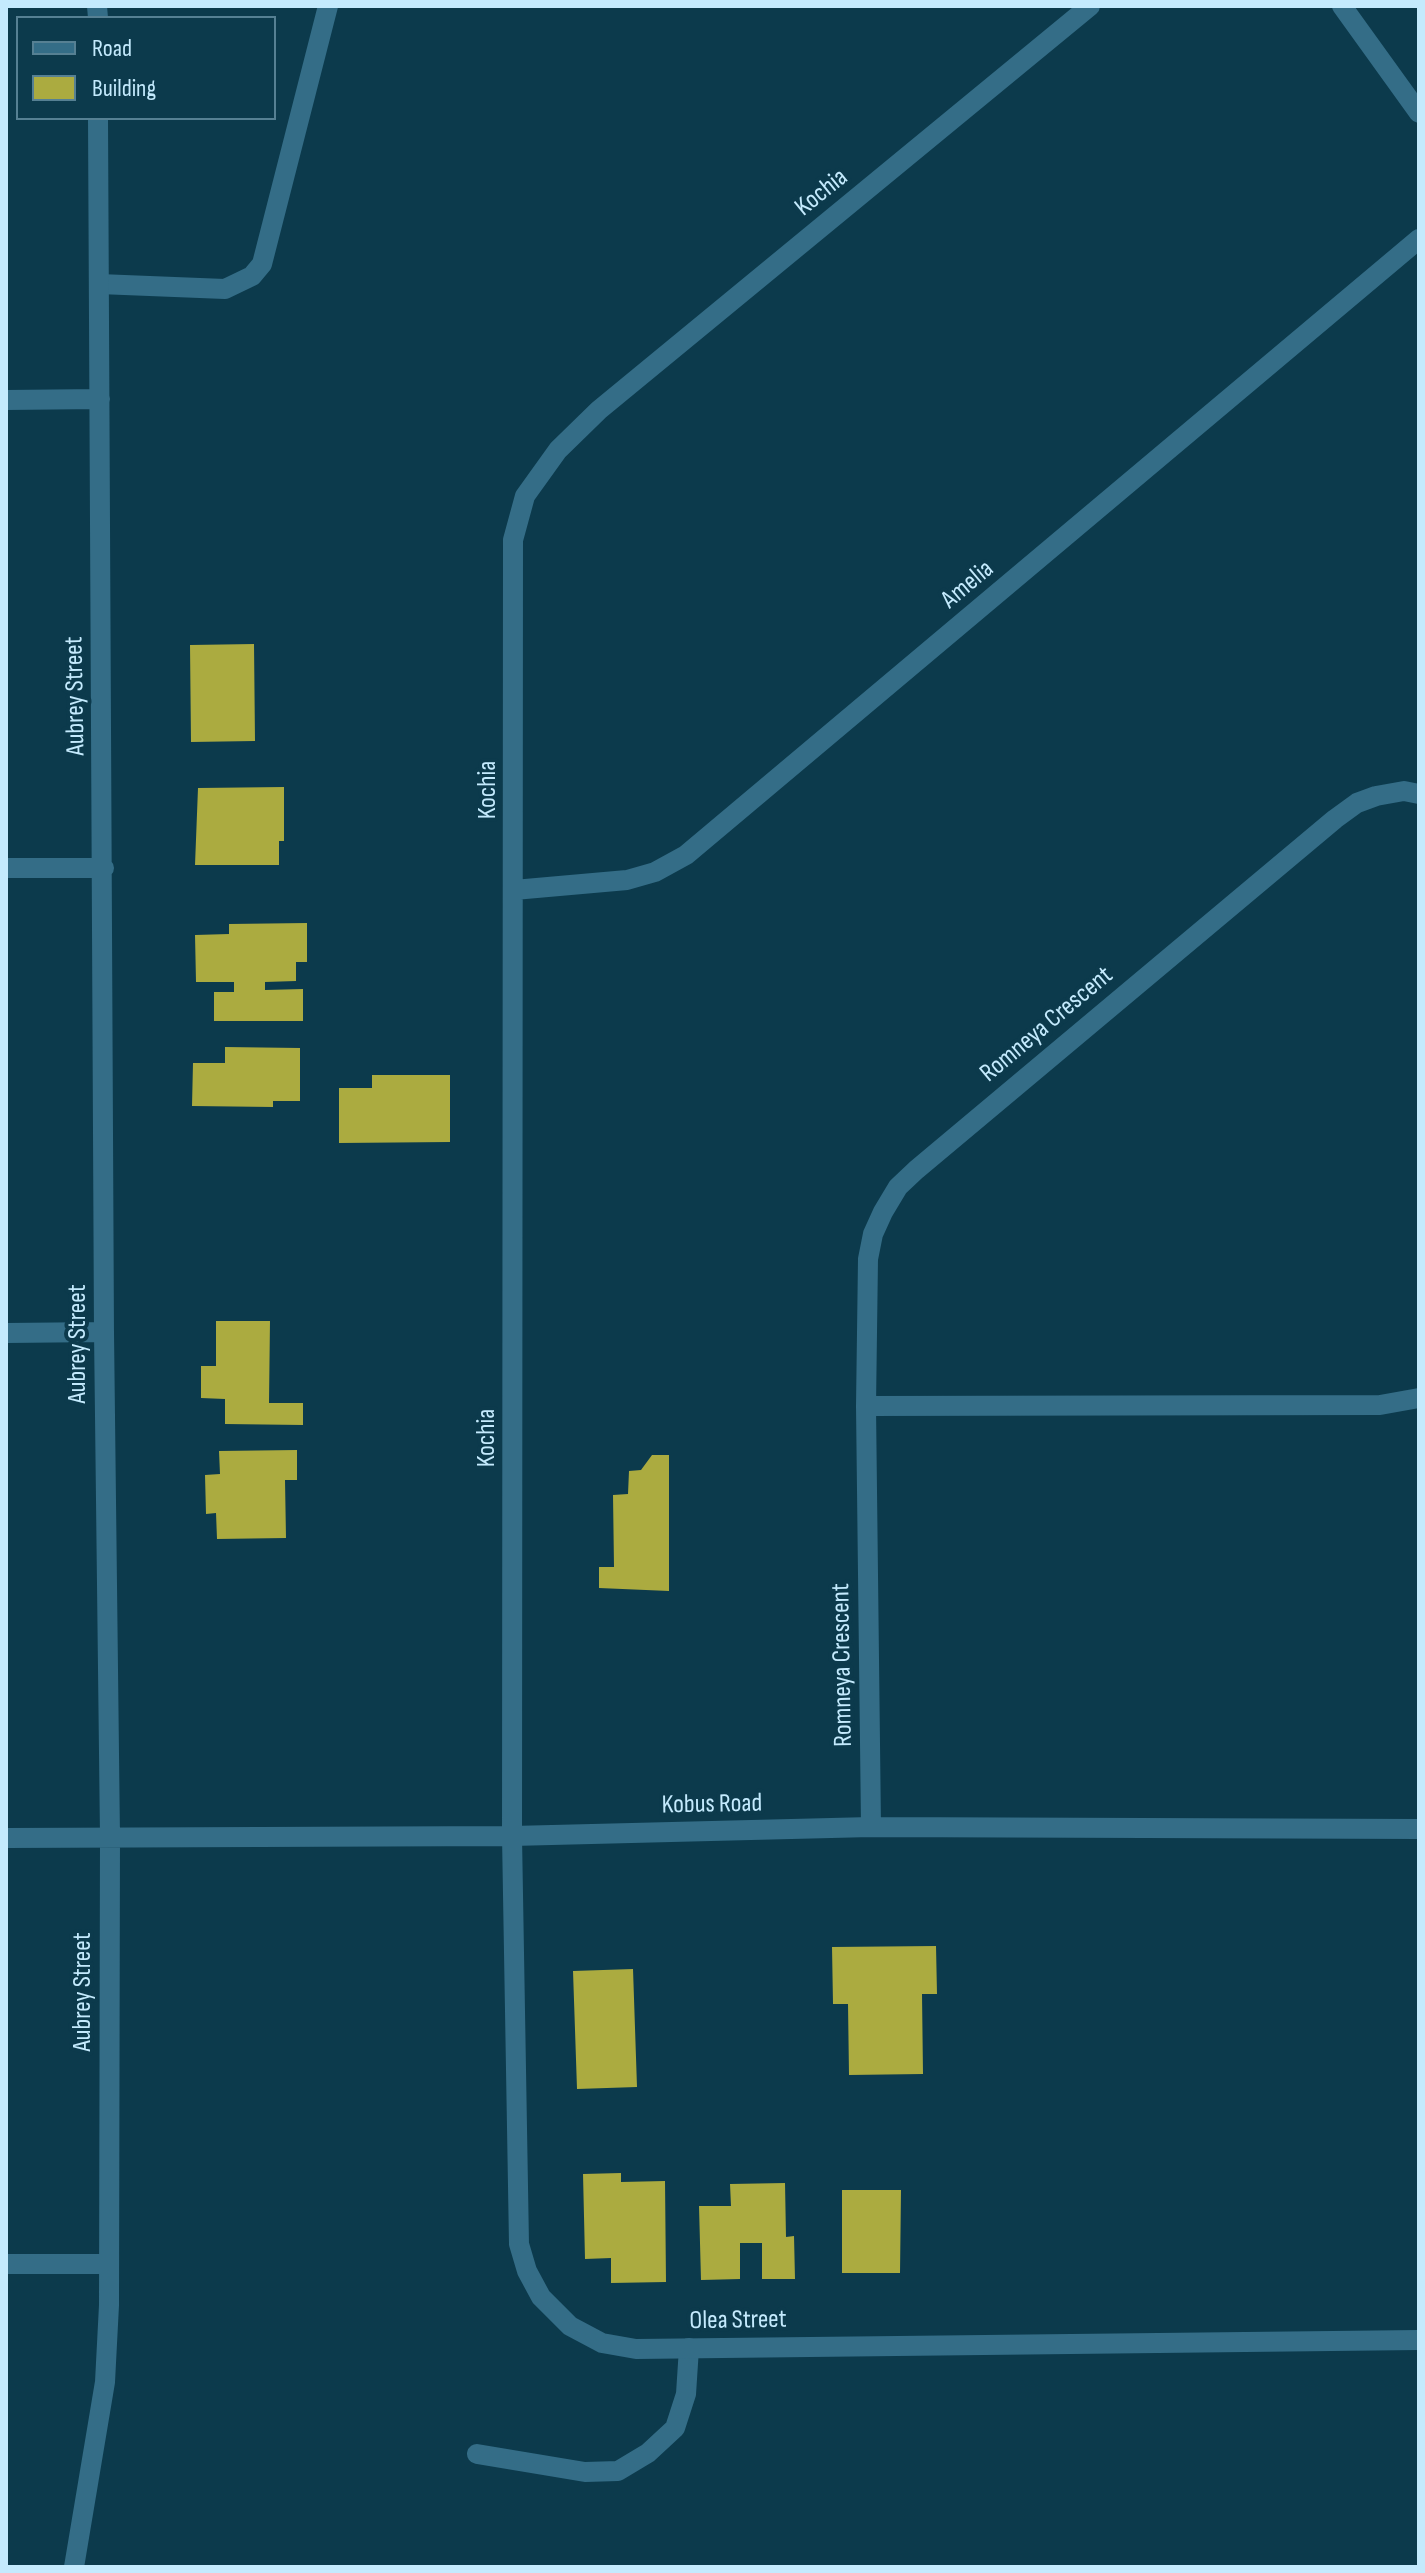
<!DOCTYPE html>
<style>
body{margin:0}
#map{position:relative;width:1425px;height:2573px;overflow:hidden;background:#0c3a4c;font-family:"Sofia Sans Condensed",sans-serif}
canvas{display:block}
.frame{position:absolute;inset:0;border:8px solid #c4eafd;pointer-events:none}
.legend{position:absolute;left:16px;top:16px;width:260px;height:104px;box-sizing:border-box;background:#0c3a4c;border:2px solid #568093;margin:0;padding:10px 14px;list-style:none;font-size:24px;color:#c4eafd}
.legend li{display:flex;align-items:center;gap:16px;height:40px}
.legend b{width:40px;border:2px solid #568093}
</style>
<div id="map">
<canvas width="1425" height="2573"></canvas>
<div class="frame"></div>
<ul class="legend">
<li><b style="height:10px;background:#346d87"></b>Road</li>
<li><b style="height:22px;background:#abab40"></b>Building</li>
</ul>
</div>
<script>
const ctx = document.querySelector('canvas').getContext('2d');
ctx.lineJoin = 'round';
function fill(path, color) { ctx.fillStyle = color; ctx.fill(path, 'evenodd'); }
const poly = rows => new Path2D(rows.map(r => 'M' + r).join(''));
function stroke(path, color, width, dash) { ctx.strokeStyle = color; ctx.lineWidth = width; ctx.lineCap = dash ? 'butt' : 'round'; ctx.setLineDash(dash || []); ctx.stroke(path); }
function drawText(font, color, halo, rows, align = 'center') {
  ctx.font = font + ' "Sofia Sans Condensed",sans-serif'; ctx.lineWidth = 8; ctx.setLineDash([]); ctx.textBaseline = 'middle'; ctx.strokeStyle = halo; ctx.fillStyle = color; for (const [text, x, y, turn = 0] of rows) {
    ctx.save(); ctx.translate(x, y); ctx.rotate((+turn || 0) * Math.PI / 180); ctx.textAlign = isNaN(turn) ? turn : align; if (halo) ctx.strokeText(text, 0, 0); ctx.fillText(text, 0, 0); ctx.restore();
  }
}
const building = poly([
 [254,644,255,741,191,742,190,645],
 [284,787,284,841,279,841,279,865,195,865,198,788],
 [307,923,307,962,296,962,296,981,265,982,265,990,303,989,303,1021,214,1021,214,992,234,992,234,982,196,982,195,935,229,934,229,924],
 [225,1047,300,1048,300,1101,273,1101,273,1107,192,1106,193,1063,225,1063],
 [372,1075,450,1075,450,1142,339,1143,339,1088,372,1088],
 [216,1321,270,1321,269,1403,303,1403,303,1425,225,1424,225,1399,201,1398,201,1366,216,1366],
 [297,1450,297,1480,285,1480,286,1538,217,1539,216,1513,206,1514,205,1475,220,1474,219,1451],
 [652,1455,669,1455,669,1591,599,1588,599,1567,614,1567,613,1495,628,1494,629,1471,641,1470],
 [936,1946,937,1994,922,1994,923,2074,849,2075,848,2004,833,2004,832,1947],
 [633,1969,637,2087,577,2089,573,1971],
 [621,2173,621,2182,665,2181,666,2282,611,2283,611,2258,585,2259,583,2174],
 [785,2183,786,2237,794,2236,795,2279,762,2279,762,2243,740,2243,740,2279,701,2280,699,2206,731,2206,730,2184],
 [842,2190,901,2190,900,2273,842,2273]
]);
const service = poly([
 [99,284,225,289,252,276,262,264,328,6],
 [477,2454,585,2472,618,2471,648,2453,675,2428,686,2394,689,2348]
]);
const minor = poly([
 [97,6,98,18],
 [1090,6,599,410,558,450,525,496,513,540,512,1836,519,2244,527,2271,541,2297,570,2326,602,2343,636,2349,1419,2340],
 [1342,6,1419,113],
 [6,400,100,399],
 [6,868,104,868],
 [514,890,627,880,655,872,686,855,1419,239],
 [6,1333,104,1332],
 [866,1406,1380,1405,1419,1398],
 [871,1827,866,1406,868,1259,873,1234,883,1212,898,1187,916,1170,1335,819,1357,803,1376,796,1404,791,1419,794],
 [6,1838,512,1836,871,1827,1419,1829],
 [6,2264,109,2264],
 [74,2567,105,2382,109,2305,110,1837,104,1332,98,118]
]);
const streetNames = [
 ["Kochia",822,193,-39],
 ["Amelia",968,585,-40],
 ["Aubrey Street",76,696,-91],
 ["Kochia",488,790,-90],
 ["Romneya Crescent",1047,1025,-40],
 ["Aubrey Street",78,1344,-90],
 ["Kochia",487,1438,-90],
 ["Romneya Crescent",843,1665,-91],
 ["Kobus Road",712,1805,-1],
 ["Aubrey Street",83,1992,-90],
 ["Olea Street",738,2321,-1]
];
fill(building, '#abab40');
stroke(service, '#346d87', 20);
stroke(minor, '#346d87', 20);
drawText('26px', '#c4eafd', '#0c3a4c', streetNames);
</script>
